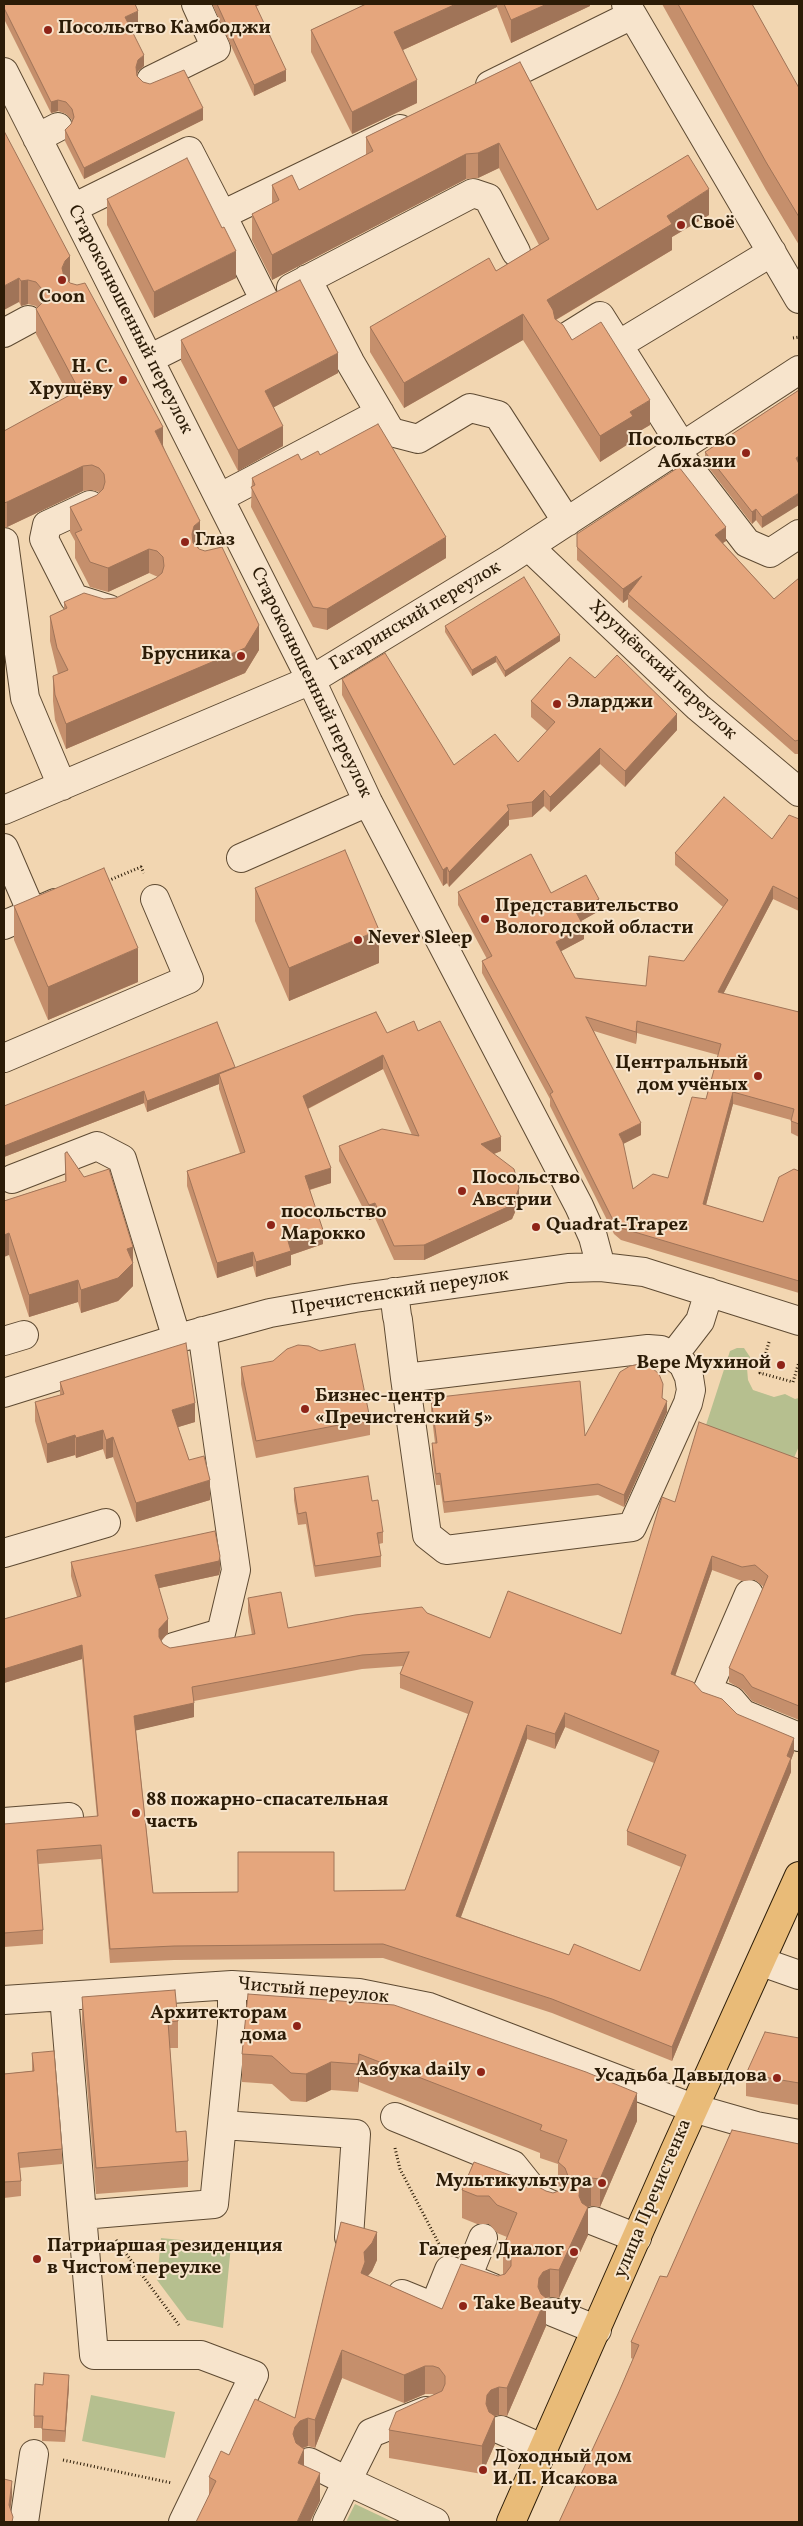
<!DOCTYPE html>
<meta charset="utf-8">
<style>
body{margin:0}
#map{position:relative;width:803px;height:2526px;overflow:hidden;background:#f2d6b1;font-family:Vollkorn,serif}
canvas{display:block}
.frame{position:absolute;inset:0;border:5px solid #2c1c07;pointer-events:none}
</style>
<div id="map">
<canvas width="803" height="2526"></canvas>
<div class="frame"></div>
</div>
<script>
const ctx = document.querySelector('canvas').getContext('2d');
ctx.lineJoin = 'round';
function fill(path, color) { ctx.fillStyle = color; ctx.fill(path, 'evenodd'); }
const poly = rows => new Path2D(rows.map(r => 'M' + r).join(''));
function stroke(path, color, width, dash) { ctx.strokeStyle = color; ctx.lineWidth = width; ctx.lineCap = dash ? 'butt' : 'round'; ctx.setLineDash(dash || []); ctx.stroke(path); }
function drawText(font, color, halo, rows, align = 'center') {
  ctx.font = font + ' Vollkorn,serif'; ctx.lineWidth = 4; ctx.setLineDash([]); ctx.textBaseline = 'middle'; ctx.strokeStyle = halo; ctx.fillStyle = color; for (const [text, x, y, turn = 0] of rows) {
    ctx.save(); ctx.translate(x, y); ctx.rotate((+turn || 0) * Math.PI / 180); ctx.textAlign = isNaN(turn) ? turn : align; if (halo) ctx.strokeText(text, 0, 0); ctx.fillText(text, 0, 0); ctx.restore();
  }
}
const green = poly([
 [737,1348,744,1348,750,1357,747,1368,748,1380,753,1390,774,1397,785,1394,795,1399,799,1398,799,1446,794,1458,709,1435,706,1425,730,1351],
 [161,2238,231,2245,223,2328,187,2320,157,2280],
 [91,2395,175,2412,165,2458,82,2441],
 [355,2504,393,2522,346,2522]
]);
const path = poly([
 [793,338,799,337],
 [105,882,141,867,144,873],
 [4,1272,5,1272],
 [769,1342,760,1373,793,1382,799,1362],
 [395,2148,400,2169,439,2244],
 [116,2240,179,2325],
 [63,2460,172,2483]
]);
const minor = poly([
 [626,4,799,299],
 [4,72,311,680,368,802,579,1206,593,1237,601,1267],
 [151,80,216,48,196,4],
 [490,85,632,15],
 [37,138,58,127],
 [73,208,189,151,222,215],
 [307,279,350,362,391,432,418,439,470,408,498,415,567,522],
 [291,288,473,193,488,198,516,252],
 [4,333,28,320],
 [568,336,600,316,683,448],
 [618,345,772,252],
 [149,359,265,301,222,215,400,129],
 [677,452,747,543,770,553,799,534],
 [219,498,380,413],
 [90,505,47,525,44,539,74,598,109,609],
 [4,542,25,698,62,786],
 [529,547,698,707,799,792],
 [4,810,311,680,508,560,799,370],
 [4,848,32,913,55,903],
 [241,858,368,802],
 [4,925,32,913],
 [4,1058,189,979,155,899],
 [12,1179,97,1146,122,1159,177,1339],
 [394,1292,397,1316,398,1320,405,1378,427,1535,446,1550,632,1527,688,1403,691,1390,689,1377,683,1364,673,1356,661,1350,648,1349,405,1378],
 [4,1341,24,1335],
 [673,1356,700,1321,709,1292],
 [4,1393,186,1336,270,1313,355,1298,568,1268,601,1267,644,1272,799,1321],
 [4,1553,106,1523],
 [749,1594,707,1691,731,1700,743,1714,799,1737],
 [174,1647,221,1633,236,1570,202,1331],
 [4,1822,69,1817],
 [762,1962,799,1975],
 [64,1996,82,2215,214,2204,232,2024,232,1985],
 [4,2000,232,1985,359,1993,429,2007,693,2108,756,2126,799,2134],
 [395,2117,513,2165,541,2200,552,2205],
 [222,2125,356,2134,349,2237],
 [82,2215,94,2355,201,2355,254,2375,183,2522],
 [594,2221,637,2238],
 [467,2278,483,2238],
 [402,2294,434,2307,449,2270,493,2288],
 [553,2312,597,2330],
 [501,2430,544,2449],
 [309,2462,347,2481,371,2433,426,2411],
 [24,2522,34,2454],
 [327,2522,347,2481,435,2522]
]);
const major = poly([
 [511,2522,675,2150,799,1876]
]);
const wall = poly([
 [4,4,138,22,130,26,144,66,138,71,137,76,143,82,203,120,84,179,65,141,65,130,71,124,72,120,66,114,58,111,51,113,4,19],
 [212,4,262,4,256,6,286,81,254,96],
 [366,4,590,4,590,6,511,43,497,7,403,50,417,103,352,134,311,52,311,30],
 [662,4,752,4,799,88,799,245,766,190],
 [520,62,597,210,709,215,672,237,672,250,556,320,572,340,650,425,633,435,633,441,600,462,523,340,404,408,370,352,370,327,496,271,539,245,499,168,478,178,466,179,272,280,252,240,252,214,272,204,272,185,299,190,366,155,366,137],
 [4,131,70,281,69,282,163,445,200,546,198,548,259,650,245,673,66,749,55,720,53,701,53,676,58,674,50,641,50,616,64,610,64,602,116,598,158,577,149,573,108,592,90,587,75,558,75,541,70,532,70,507,97,495,99,492,92,490,83,491,7,527,4,528,4,431,69,396,36,334,36,309,37,308,36,306,28,304,21,306,19,302],
 [107,199,236,278,154,318,107,225],
 [181,340,338,373,274,407,283,446,238,471,181,361],
 [799,390,762,528,756,520,752,524,705,463,705,452],
 [320,455,446,558,327,630,313,627,251,507,252,478,301,460],
 [577,534,726,541,723,543,774,599,799,578,799,754,795,754,628,607,628,599,623,603,577,560],
 [445,626,560,641,505,677,496,662,472,676,445,632],
 [595,678,677,730,625,787,600,764,550,812,544,806,532,817,509,820,509,825,449,887,447,883,443,886,342,695,342,679,454,765,518,762,547,731,531,717,531,701],
 [799,819,799,911,773,899,723,994,799,1012,799,1137,791,1133,791,1120,733,1104,706,1205,763,1222,799,1171,799,1293,621,1240,614,1234,550,1106,550,1099,482,973,482,961,487,959,458,905,458,892,551,893,599,911,581,921,584,939,561,951,575,978,646,986,684,961,723,907,675,865,675,853,772,839],
 [594,1031,636,1044,637,1033,718,1055,706,1099,668,1178,633,1189,623,1144,641,1135],
 [255,888,379,963,289,1001,255,921],
 [14,906,138,982,48,1020,14,940],
 [418,1031,501,1151,494,1154,519,1203,512,1219,424,1260,394,1260,375,1218,369,1220,339,1161,339,1146,412,1135,383,1069,308,1109,331,1183,310,1190,323,1244,291,1255,291,1265,256,1277,253,1266,217,1278,187,1186,187,1171,240,1153,219,1089,219,1084,147,1112,144,1103,4,1157,4,1106,235,1068,387,1033],
 [65,1153,133,1247,133,1286,118,1301,81,1313,78,1302,29,1317,9,1255,4,1201,65,1181],
 [241,1367,370,1419,370,1435,256,1458,241,1384],
 [60,1382,195,1422,178,1427,189,1460,210,1500,136,1522,113,1457,106,1459,103,1449,76,1458,75,1455,47,1463,35,1421,35,1402,60,1395],
 [431,1398,585,1436,663,1399,667,1412,624,1507,598,1495,444,1513,440,1485,436,1485,432,1455,432,1443,435,1443,431,1410],
 [799,1459,799,1720,752,1701,743,1690,729,1682,729,1668,764,1587,755,1580,742,1581,712,1570,675,1675,794,1752,791,1760,791,1772,672,2061,552,2013,383,1958,174,1960,110,1963,101,1859,38,1864,43,1930,43,1944,4,1947,4,1824,97,1817,82,1659,4,1683,4,1619,77,1597,71,1576,71,1562,220,1570,219,1575,159,1588,168,1633,161,1641,163,1644,170,1648,252,1635,248,1612,248,1598,288,1628,427,1613,490,1638,621,1634,675,1502],
 [403,1666,400,1674,400,1688,468,1714,405,1890,153,1893,136,1730,194,1717,194,1701,362,1669],
 [565,1727,654,1763,627,1831,627,1845,681,1867,640,1971,569,1955,461,1917,527,1739,555,1749],
 [294,1488,372,1501,383,1532,383,1543,379,1544,381,1556,381,1567,315,1577,306,1524,298,1525,294,1500],
 [248,1994,637,2121,600,2207,591,2206,588,2207,588,2235,559,2298,550,2297,546,2298,546,2326,507,2416,499,2415,495,2416,495,2444,482,2474,389,2458,389,2430,434,2394,425,2394,404,2403,342,2378,315,2448,308,2446,303,2448,304,2466,320,2501,209,2496,209,2477,229,2455,295,2418,341,2222,377,2260,372,2271,368,2276,442,2309,498,2276,503,2275,503,2247,507,2237,497,2233,489,2224,477,2224,462,2218,462,2190,546,2191,553,2193,558,2191,558,2164,540,2158,540,2153,359,2082,358,2092,331,2090,306,2102,291,2101,272,2084,242,2082,242,2054],
 [82,1997,178,2021,178,2048,170,2048,176,2132,188,2161,188,2187,96,2194,82,2024],
 [799,2038,799,2105,746,2096,746,2074],
 [32,2053,62,2149,62,2164,20,2168,21,2181,21,2196,4,2198,4,2074,32,2071],
 [732,2130,799,2144,799,2522,559,2522,618,2394,633,2359,631,2358,631,2342,660,2276,667,2277],
 [43,2385,69,2386,65,2442,42,2441,42,2428,34,2428,34,2416]
]);
const shadedWall = poly([
 [252,4,262,4,252,8],
 [456,4,497,4,497,7,394,54,394,32],
 [547,4,590,4,590,6,511,43,511,20],
 [138,11,138,22,125,28,125,17],
 [144,55,144,66,138,71,136,78,136,67,138,60],
 [286,70,286,81,254,96,254,85],
 [417,80,417,103,352,134,352,112],
 [58,100,58,111,51,113,51,102],
 [203,108,203,120,84,179,84,168],
 [499,143,499,168,478,178,478,153],
 [466,154,466,179,272,280,272,255],
 [709,189,709,215,672,237,672,250,547,325,547,300,667,216],
 [236,251,236,278,154,318,154,292],
 [70,256,70,281,65,286,62,268,65,261],
 [19,278,19,302,4,310,4,286],
 [28,280,28,304,21,306,21,281],
 [523,314,523,340,404,408,404,383],
 [338,353,338,373,265,412,265,391],
 [650,400,650,425,633,435,633,441,600,462,600,436,630,412],
 [283,426,283,446,238,471,238,450],
 [163,427,163,452,155,431],
 [799,456,799,467,796,458],
 [83,466,83,491,7,527,7,502],
 [799,493,799,505,762,528,762,517],
 [756,509,756,520,752,524,752,512],
 [200,521,200,546,194,551,192,534,194,526],
 [726,527,726,541,715,548,715,535],
 [446,537,446,558,327,630,327,609],
 [149,549,149,573,108,592,108,568],
 [642,576,628,594,628,599,623,603,623,589],
 [259,625,259,650,245,673,66,749,66,724],
 [560,635,560,641,505,677,505,671],
 [496,656,496,662,472,676,472,670],
 [677,714,677,730,625,787,625,771],
 [600,748,600,764,550,812,550,797],
 [544,790,544,806,532,817,532,802],
 [509,810,509,825,449,887,449,872],
 [447,867,447,883,443,886,443,870],
 [773,886,773,899,718,1004,718,992],
 [599,899,599,911,576,924,576,912],
 [584,927,584,939,556,954,556,942],
 [379,930,379,963,289,1001,289,968],
 [138,948,138,982,48,1020,48,987],
 [637,1021,637,1033,636,1044,636,1032],
 [383,1055,383,1069,303,1111,303,1096],
 [235,1067,235,1078,219,1074,219,1084,147,1112,147,1101],
 [144,1091,144,1103,4,1157,4,1146],
 [733,1092,733,1104,703,1216,703,1204],
 [641,1123,641,1135,619,1146,619,1134],
 [501,1137,501,1151,481,1159,481,1144],
 [331,1168,331,1183,305,1191,305,1176],
 [519,1188,519,1203,512,1219,424,1260,424,1245],
 [375,1203,375,1218,369,1220,369,1205],
 [323,1230,323,1244,291,1255,291,1265,256,1277,256,1262,288,1241],
 [9,1233,9,1255,4,1257,4,1235],
 [133,1247,133,1286,118,1301,81,1313,81,1290,127,1249],
 [253,1252,253,1266,217,1278,217,1263],
 [78,1280,78,1302,29,1317,29,1295],
 [667,1401,667,1412,624,1507,624,1495],
 [195,1403,195,1422,172,1429,172,1410],
 [103,1430,103,1449,76,1458,76,1438],
 [75,1435,75,1455,47,1463,47,1444],
 [113,1437,113,1457,106,1459,106,1440],
 [210,1480,210,1500,136,1522,136,1503],
 [220,1556,220,1570,219,1575,155,1589,155,1575],
 [712,1556,712,1570,671,1688,671,1674],
 [168,1619,168,1633,159,1643,159,1629],
 [82,1645,82,1659,4,1683,4,1669],
 [194,1703,194,1717,134,1731,134,1716],
 [565,1713,565,1727,555,1749,555,1734],
 [527,1725,527,1739,456,1930,456,1916],
 [794,1738,794,1752,791,1760,791,1772,672,2061,672,2047],
 [359,2054,359,2082,358,2092,358,2064],
 [331,2062,331,2090,306,2102,306,2074],
 [637,2093,637,2121,600,2207,600,2179],
 [591,2178,591,2206,588,2207,588,2235,559,2298,559,2270,579,2196,580,2187,584,2181],
 [377,2232,377,2260,372,2271,365,2279,361,2273,364,2252],
 [550,2269,550,2297,546,2298,546,2326,507,2416,507,2388,538,2287,539,2278,543,2272],
 [342,2350,342,2378,315,2448,315,2420],
 [425,2366,425,2394,404,2403,404,2375],
 [69,2375,69,2386,65,2442,65,2431],
 [499,2387,499,2415,495,2416,495,2444,482,2474,482,2446,491,2418,486,2404,487,2395,491,2390],
 [308,2418,308,2446,300,2449,293,2462,293,2434,295,2427,300,2421],
 [304,2449,304,2477,298,2463],
 [320,2473,320,2501,310,2522,297,2522],
 [12,2481,12,2497,9,2520,9,2505]
]);
const building = poly([
 [4,4,135,4,138,11,125,17,144,55,138,60,136,67,137,76,143,82,150,84,184,70,203,108,84,168,65,130,71,124,74,117,72,109,66,102,58,100,51,102,4,8,4,4],
 [217,4,255,4,286,70,254,85,217,4],
 [366,4,456,4,394,32,417,80,352,112,311,30,366,4],
 [504,4,547,4,511,20,504,4],
 [678,4,752,4,799,88,799,217,766,162,678,4],
 [520,62,597,210,688,155,709,189,667,216,672,224,547,300,553,310,555,319,563,325,572,340,601,322,650,400,630,412,633,416,600,436,523,314,404,383,370,327,489,258,496,271,549,239,499,143,478,153,466,154,272,255,252,214,279,200,272,185,292,175,299,190,373,151,366,137,520,62],
 [4,131,70,256,65,261,62,268,64,277,70,283,77,285,85,283,163,427,155,431,200,521,194,526,192,534,193,543,199,549,205,551,222,547,259,625,245,648,66,724,55,695,53,676,68,670,57,648,50,616,67,608,64,602,84,593,104,599,116,598,156,578,162,573,164,566,163,557,157,551,149,549,108,568,90,562,75,533,82,530,70,507,97,495,103,489,105,482,104,474,99,468,92,465,83,466,7,502,4,503,4,431,79,390,36,309,42,303,44,295,41,288,36,282,28,280,21,281,19,278,4,286,4,131],
 [187,158,222,228,224,227,236,251,154,292,107,199,187,158],
 [300,280,338,353,265,391,283,426,238,450,181,340,300,280],
 [799,390,799,456,796,458,799,464,799,493,762,517,756,509,752,512,705,452,799,390],
 [378,424,446,537,327,609,313,607,251,487,255,485,252,478,298,454,301,460,318,451,320,455,378,424],
 [679,467,726,527,715,535,774,599,799,578,799,740,795,741,628,594,642,576,623,589,577,547,577,534,679,467],
 [524,577,560,635,505,671,496,656,472,670,445,626,524,577],
 [385,653,454,765,495,734,518,762,555,722,531,701,570,657,595,678,617,655,677,714,625,771,600,748,550,797,544,790,532,802,507,805,509,810,449,872,447,867,443,870,342,679,385,653],
 [724,797,772,839,789,815,799,819,799,899,773,886,718,992,799,1012,799,1124,791,1121,794,1109,733,1092,703,1204,763,1222,779,1177,794,1169,799,1171,799,1281,621,1228,614,1222,550,1094,553,1092,482,961,492,956,458,892,531,854,551,893,586,875,599,899,576,912,584,927,556,942,575,978,646,986,649,956,684,961,728,900,675,853,724,797],
 [586,1017,636,1032,637,1021,721,1044,706,1099,692,1097,668,1178,653,1174,633,1189,623,1142,619,1134,641,1123,586,1017],
 [345,850,379,930,289,968,255,888,345,850],
 [104,868,138,948,48,987,14,906,104,868],
 [376,1012,387,1033,414,1021,418,1031,440,1021,501,1137,481,1144,514,1169,519,1188,512,1205,424,1245,394,1246,375,1203,369,1205,339,1146,382,1129,419,1136,383,1055,303,1096,331,1168,305,1176,323,1230,288,1241,291,1251,256,1262,253,1252,217,1263,187,1171,245,1152,219,1074,376,1012],
 [217,1022,235,1067,147,1101,144,1091,4,1146,4,1106,217,1022],
 [67,1152,84,1177,109,1169,133,1247,127,1249,133,1263,118,1278,81,1290,78,1280,29,1295,9,1233,4,1235,4,1201,66,1181,65,1153,67,1152],
 [186,1343,195,1403,172,1410,189,1460,204,1456,210,1480,136,1503,113,1437,106,1440,103,1430,76,1438,75,1435,47,1444,35,1402,64,1394,60,1382,186,1343],
 [355,1344,370,1419,256,1441,241,1367,273,1361,287,1349,298,1345,309,1346,320,1351,355,1344],
 [640,1364,651,1367,659,1374,663,1384,662,1398,667,1401,624,1495,598,1484,444,1502,440,1473,436,1474,432,1443,437,1443,431,1398,580,1381,585,1436,620,1372,630,1366,640,1364],
 [699,1422,799,1459,799,1706,752,1687,743,1675,729,1668,768,1576,755,1565,742,1567,712,1556,671,1674,693,1682,702,1692,722,1699,737,1714,794,1738,787,1756,791,1758,672,2047,552,1999,383,1944,174,1946,110,1949,101,1845,37,1850,43,1930,4,1933,4,1824,98,1816,82,1645,4,1669,4,1619,81,1596,71,1562,215,1531,220,1556,219,1561,155,1575,168,1619,159,1629,159,1637,163,1644,170,1648,255,1634,248,1598,281,1592,288,1628,355,1615,422,1607,427,1613,490,1638,508,1591,621,1634,662,1497,675,1502,699,1422],
 [409,1652,400,1674,473,1702,405,1890,334,1891,334,1852,238,1852,238,1892,153,1893,134,1716,194,1703,192,1687,362,1655,409,1652],
 [565,1713,659,1751,627,1831,686,1855,640,1971,574,1944,569,1955,456,1916,527,1725,555,1734,565,1713],
 [368,1476,372,1501,378,1500,383,1532,377,1533,381,1556,315,1566,306,1512,298,1514,294,1488,368,1476],
 [175,1990,178,2021,168,2022,176,2132,186,2131,188,2161,96,2168,82,1997,175,1990],
 [248,1994,394,2005,586,2072,637,2093,600,2179,591,2178,584,2181,580,2187,579,2196,582,2203,588,2207,559,2270,550,2269,543,2272,539,2278,538,2287,541,2294,546,2298,507,2388,499,2387,491,2390,487,2395,486,2404,489,2412,495,2416,482,2446,389,2430,396,2412,442,2391,445,2384,445,2376,439,2368,433,2366,425,2366,404,2375,342,2350,315,2420,308,2418,300,2421,295,2427,293,2434,296,2443,304,2449,298,2463,320,2473,297,2522,196,2522,216,2481,209,2477,221,2451,229,2455,255,2399,295,2418,341,2222,377,2232,372,2243,364,2252,365,2262,361,2273,442,2309,461,2264,498,2276,505,2274,511,2266,511,2258,509,2252,503,2247,517,2213,497,2205,489,2196,477,2196,462,2190,474,2162,529,2182,546,2191,553,2193,561,2190,566,2183,568,2176,565,2168,558,2162,567,2140,540,2130,542,2125,359,2054,358,2064,331,2062,306,2074,291,2073,272,2056,242,2054,248,1994],
 [765,2032,799,2038,799,2083,746,2074,765,2032],
 [54,2051,62,2149,18,2153,21,2181,4,2182,4,2074,34,2071,32,2053,54,2051],
 [732,2130,799,2144,799,2522,559,2522,618,2394,639,2345,631,2342,660,2276,667,2277,732,2130],
 [44,2373,69,2375,65,2431,42,2429,43,2416,34,2416,35,2384,43,2385,44,2373],
 [4,2479,12,2481,9,2505,13,2517,12,2522,4,2522,4,2479]
]);
const markers = [
 [48,30,5,"#8f2418"],
 [681,225,5,"#8f2418"],
 [62,280,5,"#8f2418"],
 [123,380,5,"#8f2418"],
 [746,453,5,"#8f2418"],
 [185,542,5,"#8f2418"],
 [241,656,5,"#8f2418"],
 [557,704,5,"#8f2418"],
 [485,919,5,"#8f2418"],
 [358,940,5,"#8f2418"],
 [758,1076,5,"#8f2418"],
 [462,1191,5,"#8f2418"],
 [271,1225,5,"#8f2418"],
 [536,1227,5,"#8f2418"],
 [781,1365,5,"#8f2418"],
 [305,1409,5,"#8f2418"],
 [136,1813,5,"#8f2418"],
 [297,2026,5,"#8f2418"],
 [481,2072,5,"#8f2418"],
 [777,2078,5,"#8f2418"],
 [602,2183,5,"#8f2418"],
 [574,2252,5,"#8f2418"],
 [37,2259,5,"#8f2418"],
 [463,2306,5,"#8f2418"],
 [483,2470,5,"#8f2418"]
];
const poiNames = [
 ["Посольство Камбоджи",58,30],
 ["Своё",691,225],
 ["Coon",62,299,"center"],
 ["Н. С.",113,369,"right"],
 ["Хрущёву",113,391,"right"],
 ["Посольство",736,442,"right"],
 ["Абхазии",736,464,"right"],
 ["Глаз",195,542],
 ["Брусника",231,656,"right"],
 ["Эларджи",567,704],
 ["Представительство",495,908],
 ["Вологодской области",495,930],
 ["Never Sleep",368,940],
 ["Центральный",748,1065,"right"],
 ["дом учёных",748,1087,"right"],
 ["Посольство",472,1180],
 ["Австрии",472,1202],
 ["посольство",281,1214],
 ["Марокко",281,1236],
 ["Quadrat-Trapez",546,1227],
 ["Вере Мухиной",771,1365,"right"],
 ["Бизнес-центр",315,1398],
 ["«Пречистенский 5»",315,1420],
 ["88 пожарно-спасательная",146,1802],
 ["часть",146,1824],
 ["Архитекторам",287,2015,"right"],
 ["дома",287,2037,"right"],
 ["Азбука daily",471,2072,"right"],
 ["Усадьба Давыдова",767,2078,"right"],
 ["Мультикультура",592,2183,"right"],
 ["Патриаршая резиденция",47,2248],
 ["в Чистом переулке",47,2270],
 ["Галерея Диалог",564,2252,"right"],
 ["Take Beauty",473,2306],
 ["Доходный дом",493,2459],
 ["И. П. Исакова",493,2481]
];
const streetNames = [
 ["Староконюшенный переулок",129,320,63],
 ["Гагаринский переулок",416,617,-31],
 ["Хрущёвский переулок",662,671,43],
 ["Староконюшенный переулок",310,683,64],
 ["Пречистенский переулок",400,1293,-9],
 ["Чистый переулок",313,1992,5],
 ["улица Пречистенка",654,2199,-67]
];
fill(green, '#b6bf8f');
stroke(minor, '#5e4a32', 30);
stroke(major, '#2c1c07', 30);
stroke(path, '#2c1c07', 3, [1, 2.5]);
stroke(minor, '#f7e4cc', 28);
stroke(major, '#e9bb78', 28);
fill(wall, '#c58f6c');
fill(shadedWall, '#a07458');
fill(building, '#e5a67d');
stroke(building, '#a07458', 1);
for (const [x, y, r, color] of markers) { const dot = new Path2D(); dot.arc(x, y, r, 0, 2 * Math.PI); ctx.fillStyle = color; ctx.fill(dot); stroke(dot, '#f7e4cc', 2); }
drawText('bold 19px', '#2c1c07', '#f7e4cc', poiNames, 'left');
drawText('19px', '#2c1c07', '#f7e4cc', streetNames);
</script>
